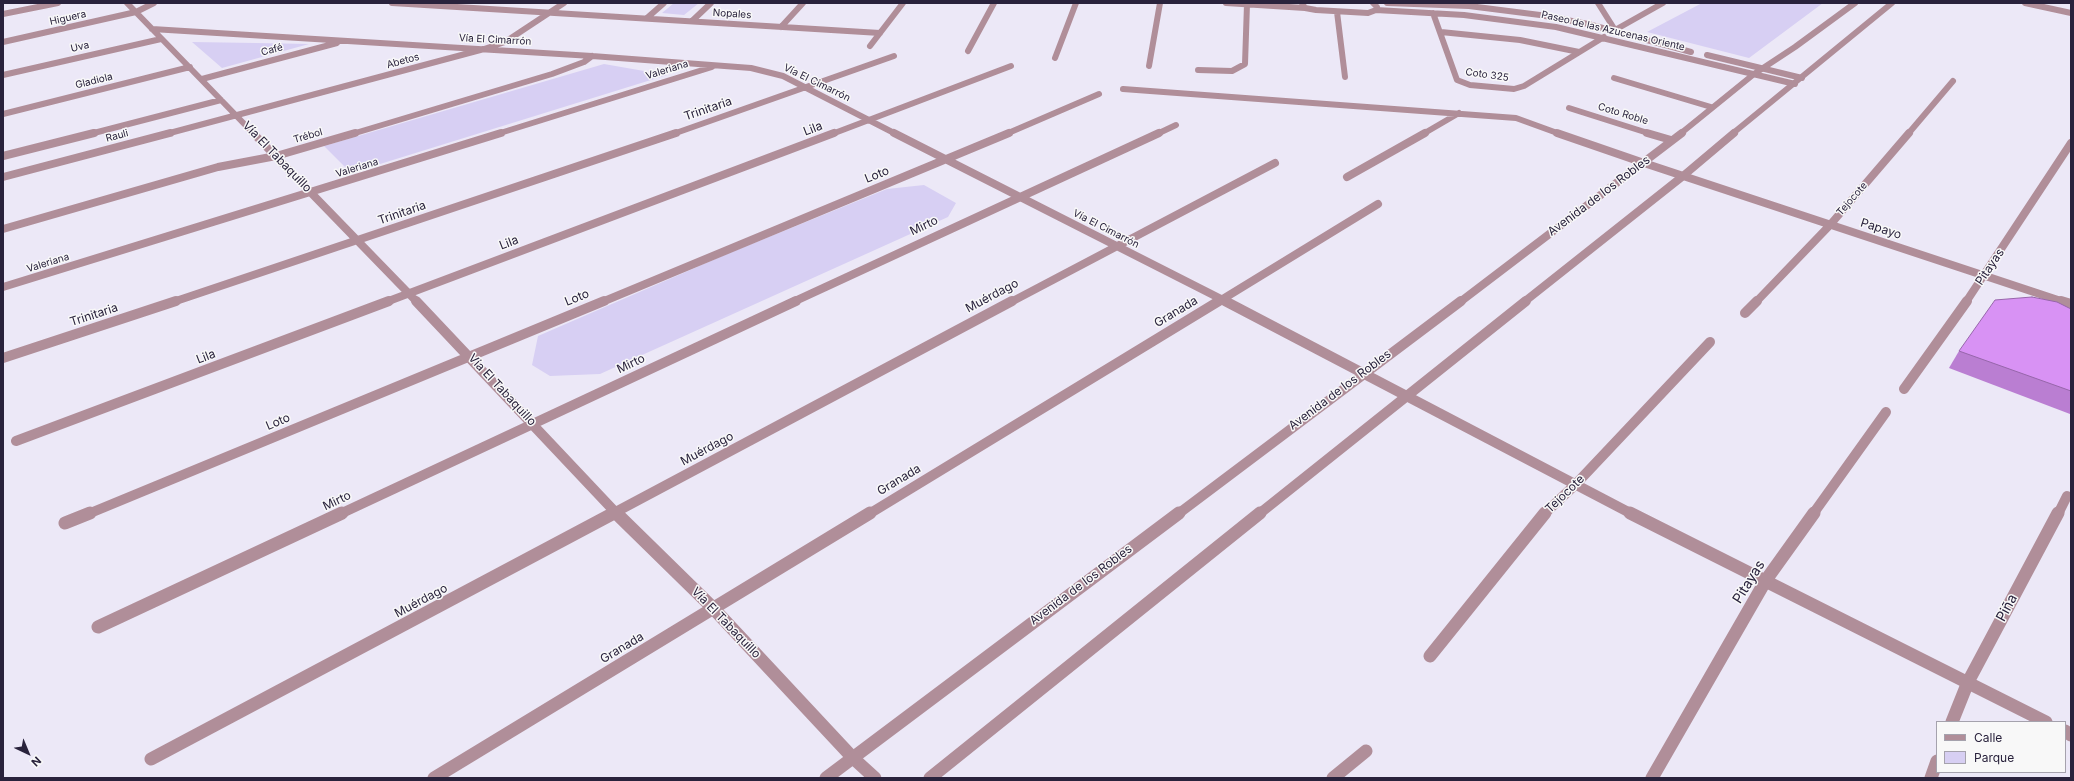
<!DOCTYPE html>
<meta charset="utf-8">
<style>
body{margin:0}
#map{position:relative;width:2074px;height:781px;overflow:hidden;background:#ece8f7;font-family:Inter,sans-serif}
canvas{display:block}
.frame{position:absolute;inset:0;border:4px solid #29223c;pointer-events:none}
.legend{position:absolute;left:1936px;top:721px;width:130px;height:52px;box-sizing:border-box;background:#f8f8f8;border:1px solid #a5a2ad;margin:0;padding:5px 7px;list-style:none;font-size:12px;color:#29223c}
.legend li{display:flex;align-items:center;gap:8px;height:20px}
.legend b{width:20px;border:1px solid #a5a2ad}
.north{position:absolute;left:8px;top:733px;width:40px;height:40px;-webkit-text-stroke:3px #f8f8f8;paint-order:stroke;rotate:136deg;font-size:11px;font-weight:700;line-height:16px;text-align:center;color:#29223c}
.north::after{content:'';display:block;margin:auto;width:14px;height:18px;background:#29223c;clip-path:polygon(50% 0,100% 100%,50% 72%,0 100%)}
</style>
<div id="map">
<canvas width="2074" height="781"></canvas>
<div class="frame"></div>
<ul class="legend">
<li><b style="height:5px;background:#b08e99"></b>Calle</li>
<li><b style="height:11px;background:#d7cff3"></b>Parque</li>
</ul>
<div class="north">N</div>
</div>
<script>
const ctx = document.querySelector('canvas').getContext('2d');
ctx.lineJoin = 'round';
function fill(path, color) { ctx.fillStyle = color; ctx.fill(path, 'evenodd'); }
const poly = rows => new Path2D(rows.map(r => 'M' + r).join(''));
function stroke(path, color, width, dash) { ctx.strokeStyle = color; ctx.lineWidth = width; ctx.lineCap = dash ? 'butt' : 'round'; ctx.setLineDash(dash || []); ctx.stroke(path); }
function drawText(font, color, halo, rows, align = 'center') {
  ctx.font = font + ' Inter,sans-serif'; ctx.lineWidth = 3; ctx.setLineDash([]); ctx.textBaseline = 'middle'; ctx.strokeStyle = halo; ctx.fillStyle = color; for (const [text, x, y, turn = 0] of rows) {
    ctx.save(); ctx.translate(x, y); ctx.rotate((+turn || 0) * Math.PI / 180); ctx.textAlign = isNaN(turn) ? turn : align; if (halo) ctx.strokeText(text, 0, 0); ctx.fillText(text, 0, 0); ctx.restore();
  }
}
const green = poly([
 [674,3,699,3,684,15,662,13],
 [1702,3,1823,3,1749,58,1647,32],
 [192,42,256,43,309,44,222,68],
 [604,64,667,75,351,173,324,146],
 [924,185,956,203,948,217,600,374,550,376,532,365,538,336,727,254,887,189]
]);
const minorFar3 = poly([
 [127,3,254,134],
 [392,3,880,33],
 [1226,3,1305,8],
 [1302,3,1305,8,1316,10,1368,13,1376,10,1377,7,1373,3],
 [1387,3,1469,6,1540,15,1588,24,1691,52],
 [1598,3,1615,30,1663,3],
 [2025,3,2071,13],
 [1376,10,1464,15,1556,27,1795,84],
 [1337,12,1345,77],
 [1433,13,1457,80,1470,85,1514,89,1524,86,1604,37],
 [3,14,58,3],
 [647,18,664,3],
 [692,21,711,3],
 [781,27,803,3],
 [152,29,592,56,751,68,783,76,896,134],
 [1441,32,1520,40,1579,52],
 [3,42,136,12,154,3],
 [870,46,903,3],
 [968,51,994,3],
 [1707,55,1802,78],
 [1055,58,1076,3],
 [1149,66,1160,3],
 [1198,70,1232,71,1245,64,1247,4],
 [3,75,161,39],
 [1614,78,1711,107],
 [202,79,337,43],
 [1123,89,1516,118,1560,134],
 [1569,108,1651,134],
 [3,114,190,67],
 [90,134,221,100],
 [166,134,484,49,505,42,564,3],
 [352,134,552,74,584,62,592,56],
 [497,134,712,67],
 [673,134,894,56],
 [832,134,1011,66],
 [1006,134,1099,94],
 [1157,134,1176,125],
 [1423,134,1459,113],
 [1908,134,1953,81]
]);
const minorFar2 = poly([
 [253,133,417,302],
 [894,133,1227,302],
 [1557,133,1644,163,2064,302],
 [1647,133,1671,140],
 [3,156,94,133],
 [3,177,170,133],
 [1347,177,1425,133],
 [3,229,218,167,276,156,355,133],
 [3,287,501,133],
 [173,302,676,133],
 [386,302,834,133],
 [602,302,1009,133],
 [793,302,1159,133],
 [1011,302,1275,163],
 [1218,302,1378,204],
 [1756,302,1830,225,1909,133],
 [1966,302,2071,143]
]);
const minorFar1 = poly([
 [416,301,617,514],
 [1225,301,1632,514],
 [2061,301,2071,304],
 [1745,313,1757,301],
 [3,358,176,301],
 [1904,389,1967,301],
 [16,441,389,301],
 [88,514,604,301],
 [340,514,796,301],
 [612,514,1012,301],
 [869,514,1219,301],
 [1544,514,1575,485,1710,342],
 [1813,514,1886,412],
 [2058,514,2067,496]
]);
const minor = poly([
 [616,513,713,608,853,758,875,778],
 [1630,513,2046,722],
 [65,523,90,513],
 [98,627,342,513],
 [1430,656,1545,513],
 [1952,722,1968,682,2058,513],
 [2065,731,2071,735],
 [151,759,614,513],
 [434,778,870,513],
 [1333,778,1366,751],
 [1652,778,1766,580,1814,513],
 [1931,778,1937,761]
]);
const tertiaryFar3 = poly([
 [1680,134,1754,74,1795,47,1855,3],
 [1732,134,1892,3]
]);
const tertiaryFar2 = poly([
 [1460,302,1682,133],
 [1524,302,1683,176,1734,133]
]);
const tertiaryFar1 = poly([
 [1178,514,1461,301],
 [1259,514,1526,301]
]);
const tertiary = poly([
 [826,778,1179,513],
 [930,778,1260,513]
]);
const wall = poly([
 [2071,309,2071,413,2070,414,1949,368,1959,351]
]);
const building = poly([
 [2032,297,2057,302,2071,309,2071,391,1959,351,1995,300,2032,297]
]);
const farStreetnames = [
 ["Nopales",732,14,4],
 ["Higuera",68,18,-13],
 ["Paseo de las Azucenas Oriente",1613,31,13],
 ["Vía El Cimarrón",495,40,3],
 ["Uva",80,47,-13],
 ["Café",272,50,-15],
 ["Abetos",403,61,-15],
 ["Valeriana",667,70,-17],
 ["Coto 325",1487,75,8],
 ["Gladiola",94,81,-14],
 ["Vía El Cimarrón",817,83,26],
 ["Coto Roble",1623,114,17],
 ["Rauli",117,136,-15],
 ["Trébol",308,136,-16],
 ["Valeriana",357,168,-17],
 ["Tejocote",1852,199,-49],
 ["Vía El Cimarrón",1106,229,27],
 ["Valeriana",48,263,-17]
];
const streetNames = [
 ["Trinitaria",708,109,-19],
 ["Lila",813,129,-21],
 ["Vía El Tabaquillo",277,157,46],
 ["Loto",877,175,-22],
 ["Avenida de los Robles",1599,196,-37],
 ["Trinitaria",402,213,-19],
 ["Mirto",924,226,-25],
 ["Papayo",1881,229,18],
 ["Lila",509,243,-21],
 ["Pitayas",1990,267,-56],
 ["Muérdago",992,296,-28],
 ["Loto",577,298,-22],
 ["Granada",1176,312,-31],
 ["Trinitaria",94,315,-18],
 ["Lila",206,357,-21],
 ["Mirto",631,364,-25],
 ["Vía El Tabaquillo",502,390,47],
 ["Avenida de los Robles",1340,390,-37],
 ["Loto",278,422,-23],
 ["Muérdago",707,449,-28],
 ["Granada",899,480,-31],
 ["Tejocote",1565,494,-44],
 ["Mirto",337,501,-25],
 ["Avenida de los Robles",1081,585,-37],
 ["Muérdago",421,601,-28],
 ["Vía El Tabaquillo",726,623,46],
 ["Granada",622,648,-31]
];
const nearStreetnames = [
 ["Pitayas",1749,582,-58],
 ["Piña",2007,608,-62]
];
fill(green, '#d7cff3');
stroke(minorFar3, '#b08e99', 6);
stroke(minorFar2, '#b08e99', 8);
stroke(minorFar1, '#b08e99', 10);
stroke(minor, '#b08e99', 13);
stroke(tertiaryFar3, '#b08e99', 6);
stroke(tertiaryFar2, '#b08e99', 8);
stroke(tertiaryFar1, '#b08e99', 10);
stroke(tertiary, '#b08e99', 13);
fill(wall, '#ba7ed2');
fill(building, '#d892f4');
stroke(building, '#9766ab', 1);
drawText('10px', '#29223c', '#f8f8f8', farStreetnames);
drawText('12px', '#29223c', '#f8f8f8', streetNames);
drawText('14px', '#29223c', '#f8f8f8', nearStreetnames);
</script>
